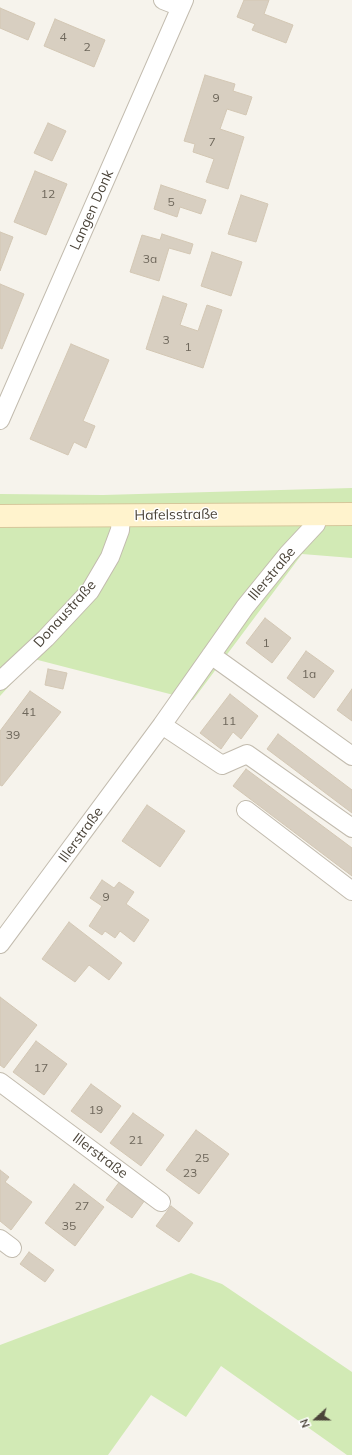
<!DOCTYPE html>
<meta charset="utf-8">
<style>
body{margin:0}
#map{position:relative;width:352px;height:1455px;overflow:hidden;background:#f6f3ec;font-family:Mulish,sans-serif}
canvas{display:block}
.north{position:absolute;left:296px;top:1399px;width:40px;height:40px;-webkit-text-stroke:3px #fff;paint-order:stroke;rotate:249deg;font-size:11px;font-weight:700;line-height:16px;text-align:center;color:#4b4439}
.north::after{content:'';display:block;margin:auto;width:14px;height:18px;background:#4b4439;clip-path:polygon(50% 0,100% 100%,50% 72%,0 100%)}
</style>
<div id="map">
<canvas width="352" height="1455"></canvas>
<div class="north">N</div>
</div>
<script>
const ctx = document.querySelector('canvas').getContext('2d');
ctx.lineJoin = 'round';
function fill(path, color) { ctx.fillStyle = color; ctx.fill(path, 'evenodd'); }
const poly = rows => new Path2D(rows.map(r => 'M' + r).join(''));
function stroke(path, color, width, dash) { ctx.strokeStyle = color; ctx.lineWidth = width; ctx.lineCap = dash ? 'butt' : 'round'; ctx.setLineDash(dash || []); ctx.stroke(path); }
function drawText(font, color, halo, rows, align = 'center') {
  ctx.font = font + ' Mulish,sans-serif'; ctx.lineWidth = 3; ctx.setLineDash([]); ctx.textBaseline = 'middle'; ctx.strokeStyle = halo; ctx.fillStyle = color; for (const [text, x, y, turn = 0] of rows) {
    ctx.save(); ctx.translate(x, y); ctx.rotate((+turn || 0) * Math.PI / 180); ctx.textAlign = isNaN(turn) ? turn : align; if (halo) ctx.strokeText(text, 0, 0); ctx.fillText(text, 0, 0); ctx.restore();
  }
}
const green = poly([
 [352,488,352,558,302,554,193,700,34,659,0,696,0,494,103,495],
 [191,1273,222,1284,352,1372,352,1455,347,1455,221,1366,186,1417,151,1395,108,1455,0,1455,0,1345]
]);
const building = poly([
 [244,0,269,0,264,14,293,25,286,43,252,30,255,24,237,17,244,0],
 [0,8,35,23,28,40,0,28,0,8],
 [55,19,105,40,94,67,44,46,55,19],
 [205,75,235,84,233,91,252,97,246,115,227,109,220,129,244,137,228,189,206,182,214,159,193,152,195,144,184,141,205,75],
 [48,123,66,131,52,161,34,153,48,123],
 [35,171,67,184,46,235,14,222,35,171],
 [161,185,206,200,201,214,180,207,177,217,154,209,161,185],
 [241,195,268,204,256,242,228,234,241,195],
 [0,232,13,237,0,271,0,232],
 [162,234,193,244,190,254,169,248,159,281,130,272,142,235,160,240,162,234],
 [212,252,242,262,231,296,201,286,212,252],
 [0,284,24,294,2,349,0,348,0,284],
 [163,296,187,304,180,325,198,331,207,305,222,310,203,368,146,349,163,296],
 [71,344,109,360,83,421,95,426,86,448,74,442,68,455,30,439,71,344],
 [265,618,291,638,272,663,246,643,265,618],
 [306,651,334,671,314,698,287,678,306,651],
 [48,669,67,673,63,689,45,685,48,669],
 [352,689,352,721,337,710,352,689],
 [30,691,61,712,2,786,0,785,0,731,30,691],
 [230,694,258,716,241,739,233,732,221,749,200,733,230,694],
 [278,734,352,790,352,813,267,749,278,734],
 [246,769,352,848,352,876,233,786,246,769],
 [147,805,185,831,160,867,122,841,147,805],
 [102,880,114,888,119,882,134,892,126,904,149,920,134,942,120,931,115,938,105,931,102,935,89,926,102,906,90,898,102,880],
 [69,922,122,963,109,980,89,965,75,982,42,959,69,922],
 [0,997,37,1025,4,1068,0,1065,0,997],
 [36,1041,67,1064,44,1095,13,1072,36,1041],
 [91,1084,121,1106,101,1133,71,1111,91,1084],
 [133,1113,164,1135,141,1166,110,1143,133,1113],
 [196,1130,229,1154,199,1194,166,1170,196,1130],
 [0,1170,9,1177,5,1182,32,1202,11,1230,0,1221,0,1170],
 [120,1181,145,1200,132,1218,106,1200,120,1181],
 [74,1184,104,1207,75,1246,45,1223,74,1184],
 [171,1206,193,1223,179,1242,156,1226,171,1206],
 [29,1252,54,1270,45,1282,20,1264,29,1252]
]);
const minor = poly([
 [163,0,181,7],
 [0,420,184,0],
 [211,655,352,756],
 [0,681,46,638,90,591,110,557,120,530,121,515],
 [162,725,222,765,247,754,352,828],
 [246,810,352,891],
 [0,944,162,725,245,607,288,554,316,524,319,514],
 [0,1082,161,1202],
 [0,1239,12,1248]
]);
const secondary = poly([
 [0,516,352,514]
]);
const numberNames = [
 ["4",63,37],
 ["2",87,47],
 ["9",216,98],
 ["7",212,142],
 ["12",48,194],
 ["5",171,202],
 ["3a",150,259],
 ["3",166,340],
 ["1",188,347],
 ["1",266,643],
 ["1a",309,674],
 ["41",29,712],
 ["11",229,721],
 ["39",13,735],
 ["9",106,897],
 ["17",41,1068],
 ["19",96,1110],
 ["21",136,1140],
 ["25",202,1158],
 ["23",190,1173],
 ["27",82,1206],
 ["35",69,1226]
];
const streetNames = [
 ["Langen Donk",92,210,-66],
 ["Hafelsstraße",176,515,-1],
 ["Illerstraße",272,574,-50],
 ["Donaustraße",65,614,-48],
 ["Illerstraße",81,835,-54],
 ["Illerstraße",100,1156,37]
];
fill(green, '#d2eab5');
fill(building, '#d8cfc1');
stroke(building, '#d3c7b4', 1);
stroke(minor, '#c2bbae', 20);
stroke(secondary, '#d6c79b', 24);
stroke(minor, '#fff', 18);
stroke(secondary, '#fff3cd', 22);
drawText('12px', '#6e675b', null, numberNames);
drawText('14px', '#4b4439', '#fff', streetNames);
</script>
